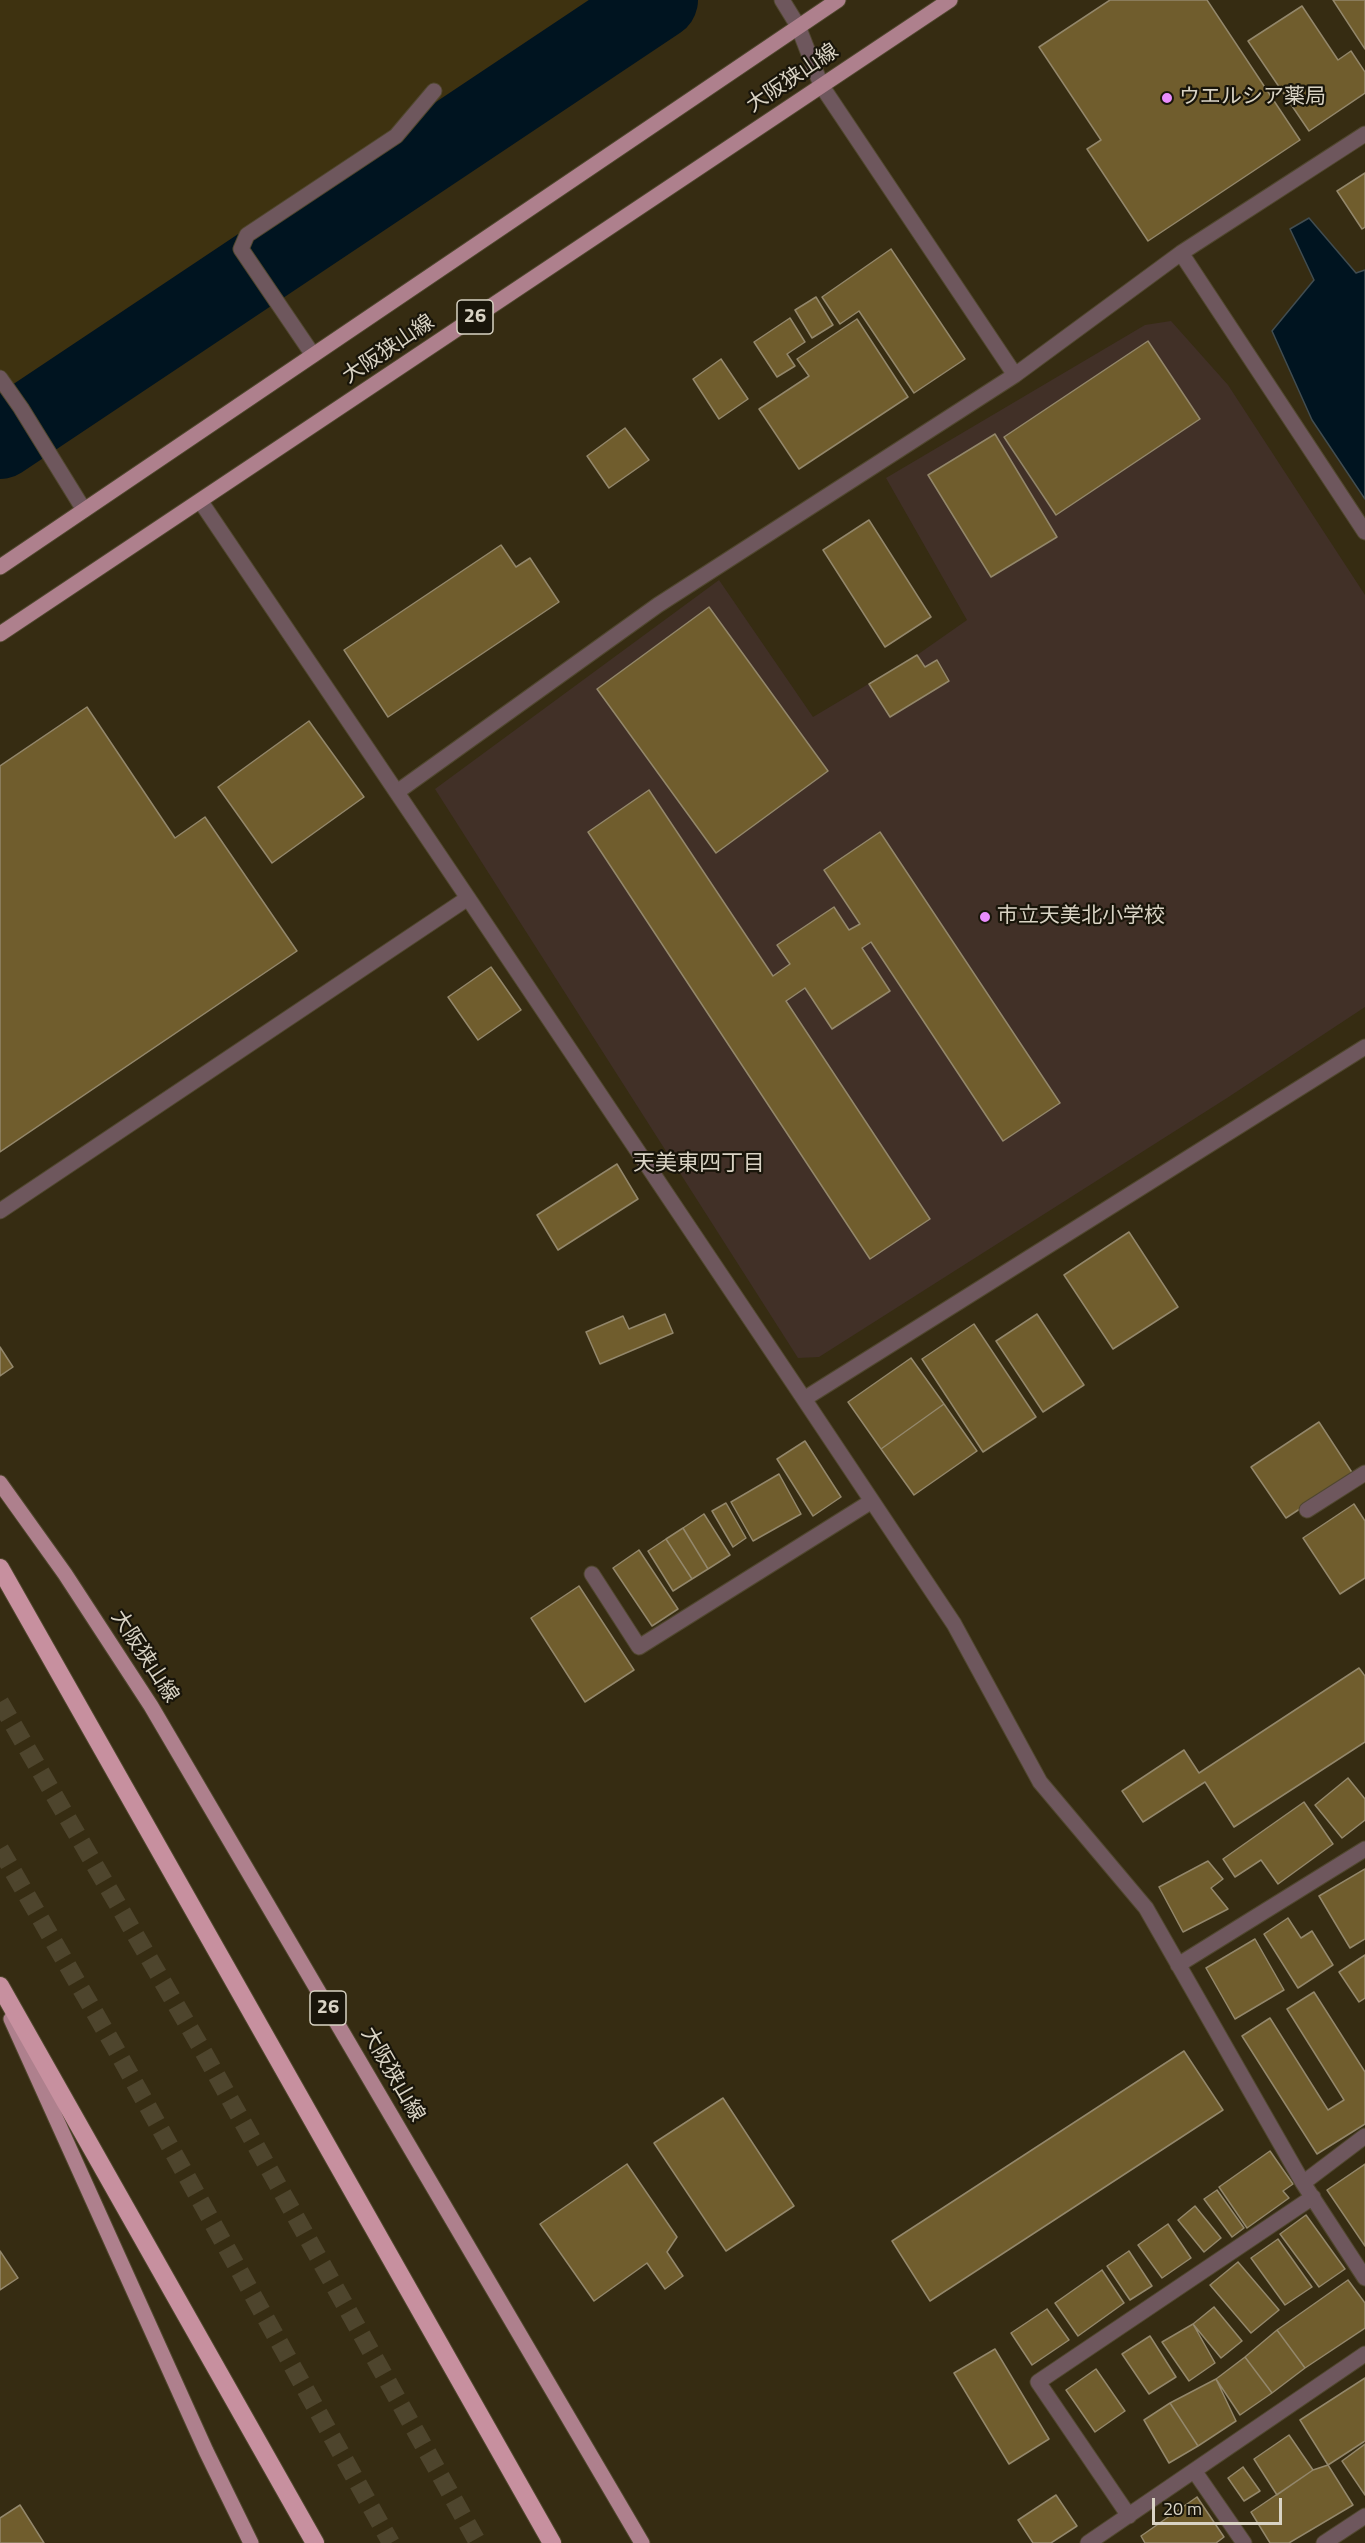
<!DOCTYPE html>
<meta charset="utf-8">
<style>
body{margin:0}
#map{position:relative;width:1365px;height:2543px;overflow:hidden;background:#362c12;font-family:"Titillium Web",sans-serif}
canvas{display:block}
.scale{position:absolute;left:1152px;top:2498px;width:130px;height:27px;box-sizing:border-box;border:3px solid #d9d3c4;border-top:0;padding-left:8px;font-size:18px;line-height:21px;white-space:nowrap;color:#d9d3c4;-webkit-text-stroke:4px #19150a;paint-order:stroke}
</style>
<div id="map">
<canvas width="1365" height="2543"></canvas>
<div class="scale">20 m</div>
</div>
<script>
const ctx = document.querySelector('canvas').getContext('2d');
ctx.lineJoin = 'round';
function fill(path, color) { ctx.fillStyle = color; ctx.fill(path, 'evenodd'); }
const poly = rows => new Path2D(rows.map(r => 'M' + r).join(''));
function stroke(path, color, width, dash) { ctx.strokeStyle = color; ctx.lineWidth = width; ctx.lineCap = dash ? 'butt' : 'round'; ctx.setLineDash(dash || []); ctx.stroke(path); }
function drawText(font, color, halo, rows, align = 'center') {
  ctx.font = font + ' "Titillium Web","Noto Sans JP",sans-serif'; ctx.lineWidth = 4.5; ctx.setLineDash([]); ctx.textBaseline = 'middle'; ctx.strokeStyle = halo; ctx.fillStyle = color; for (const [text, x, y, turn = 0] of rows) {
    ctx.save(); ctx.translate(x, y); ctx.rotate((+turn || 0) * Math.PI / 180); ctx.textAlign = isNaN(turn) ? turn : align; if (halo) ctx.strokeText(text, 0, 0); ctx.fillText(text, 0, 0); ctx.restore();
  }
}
const built = poly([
 [0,0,639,0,0,422]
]);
const education = poly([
 [1171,321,1228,385,1365,595,1365,1007,1227,1098,819,1357,798,1358,435,789,719,580,813,717,917,655,967,620,886,478,1145,325]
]);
const water = poly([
 [1309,218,1356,273,1365,270,1365,499,1312,420,1272,331,1314,280,1290,229,1309,218]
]);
const river = poly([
 [0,440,659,0]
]);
const building = poly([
 [1110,0,1207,0,1300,140,1148,241,1087,149,1101,140,1039,47,1110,0],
 [1333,0,1365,0,1365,49,1333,0],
 [1302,6,1338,60,1351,51,1365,72,1365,93,1309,131,1248,41,1302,6],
 [1365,173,1365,227,1362,229,1337,191,1365,173],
 [891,249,965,359,914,393,859,311,840,324,822,297,891,249],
 [816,297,833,325,812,338,795,310,816,297],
 [790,318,805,342,787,354,795,366,777,377,754,342,790,318],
 [857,319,908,397,799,469,759,409,809,376,797,359,857,319],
 [1148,341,1200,419,1056,515,1004,437,1148,341],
 [721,359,748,399,719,419,693,379,721,359],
 [625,428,649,460,609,488,587,456,625,428],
 [995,434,1057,537,991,577,928,475,995,434],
 [869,520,931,617,885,647,823,550,869,520],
 [501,545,516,567,530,558,559,602,388,717,344,650,501,545],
 [709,607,828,771,716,853,597,689,709,607],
 [917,655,925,667,937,660,949,681,890,717,869,684,917,655],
 [87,707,175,838,205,817,297,951,0,1152,0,766,87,707],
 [309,721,364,797,272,863,218,787,309,721],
 [649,790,773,976,790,964,777,945,834,907,849,930,860,924,824,870,880,832,1060,1103,1003,1141,871,942,862,948,890,991,832,1029,805,988,786,1001,930,1219,870,1259,588,832,649,790],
 [491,967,521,1010,478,1040,448,997,491,967],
 [617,1164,638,1199,558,1250,537,1215,617,1164],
 [1129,1232,1178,1307,1113,1349,1064,1275,1129,1232],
 [665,1314,673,1333,600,1364,586,1332,623,1316,629,1329,665,1314],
 [1037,1314,1084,1385,1043,1412,996,1341,1037,1314],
 [974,1324,1036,1417,983,1452,922,1359,974,1324],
 [0,1347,13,1367,0,1376,0,1347],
 [911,1358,944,1404,881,1449,848,1402,911,1358],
 [944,1404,977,1451,914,1495,881,1449,944,1404],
 [1319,1422,1353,1474,1286,1518,1251,1467,1319,1422],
 [805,1441,841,1497,813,1516,777,1459,805,1441],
 [779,1474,801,1514,753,1541,731,1502,779,1474],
 [726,1503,746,1538,733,1547,712,1511,726,1503],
 [1354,1504,1365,1521,1365,1578,1340,1594,1303,1538,1354,1504],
 [704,1514,730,1555,708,1569,683,1528,704,1514],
 [683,1528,708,1569,692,1579,666,1539,683,1528],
 [666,1539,692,1579,673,1591,648,1551,666,1539],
 [639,1550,678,1609,652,1626,613,1568,639,1550],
 [579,1586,634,1670,585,1702,531,1618,579,1586],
 [1359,1668,1365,1676,1365,1742,1234,1827,1205,1782,1143,1822,1122,1791,1184,1750,1199,1773,1359,1668],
 [1348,1778,1365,1799,1365,1820,1342,1838,1315,1805,1348,1778],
 [1304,1802,1333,1844,1278,1884,1261,1860,1235,1877,1223,1859,1304,1802],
 [1208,1861,1223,1879,1211,1888,1228,1909,1183,1932,1159,1887,1208,1861],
 [1365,1869,1365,1939,1350,1948,1319,1896,1365,1869],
 [1288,1918,1301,1938,1312,1931,1333,1965,1298,1988,1264,1934,1288,1918],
 [1255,1939,1284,1990,1235,2019,1206,1968,1255,1939],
 [1365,1955,1365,1998,1359,2002,1339,1972,1365,1955],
 [1314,1992,1365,2072,1365,2124,1317,2154,1242,2036,1270,2018,1328,2110,1344,2100,1287,2009,1314,1992],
 [1184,2051,1223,2110,930,2301,892,2241,1184,2051],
 [723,2098,794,2206,726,2251,654,2143,723,2098],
 [1270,2151,1293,2184,1283,2191,1289,2198,1247,2228,1219,2187,1270,2151],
 [627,2164,677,2237,667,2252,683,2276,665,2289,647,2263,594,2301,540,2224,627,2164],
 [1365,2164,1365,2246,1327,2190,1365,2164],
 [1217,2190,1244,2228,1232,2237,1204,2199,1217,2190],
 [1195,2206,1221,2238,1204,2252,1178,2220,1195,2206],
 [1306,2215,1345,2269,1319,2287,1280,2234,1306,2215],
 [1168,2224,1191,2258,1162,2278,1138,2245,1168,2224],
 [1278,2239,1312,2287,1285,2305,1251,2258,1278,2239],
 [0,2251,18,2278,0,2290,0,2251],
 [1129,2251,1152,2286,1130,2300,1107,2266,1129,2251],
 [1238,2262,1279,2310,1251,2333,1210,2285,1238,2262],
 [1102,2270,1124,2303,1078,2336,1055,2303,1102,2270],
 [1348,2280,1365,2303,1365,2328,1305,2368,1277,2330,1348,2280],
 [1214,2307,1242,2341,1221,2358,1193,2324,1214,2307],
 [1047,2309,1069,2340,1032,2365,1011,2333,1047,2309],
 [1193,2324,1215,2363,1189,2381,1162,2342,1193,2324],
 [1277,2330,1305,2368,1272,2393,1245,2357,1277,2330],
 [1150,2336,1176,2377,1149,2394,1122,2354,1150,2336],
 [995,2349,1049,2439,1009,2464,954,2373,995,2349],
 [1245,2357,1272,2393,1240,2415,1216,2379,1245,2357],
 [1096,2369,1125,2411,1095,2432,1066,2390,1096,2369],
 [1365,2378,1365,2441,1328,2465,1300,2420,1365,2378],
 [1216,2379,1236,2421,1198,2446,1170,2403,1216,2379],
 [1170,2403,1198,2446,1169,2463,1144,2420,1170,2403],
 [1289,2435,1313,2470,1277,2495,1254,2459,1289,2435],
 [1365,2444,1365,2495,1342,2461,1365,2444],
 [1328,2465,1353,2505,1289,2543,1270,2543,1251,2512,1313,2470,1328,2465],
 [1243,2467,1260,2491,1244,2501,1228,2478,1243,2467],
 [1056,2495,1077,2526,1051,2543,1033,2543,1018,2520,1056,2495],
 [1197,2497,1224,2537,1216,2543,1145,2543,1141,2536,1197,2497],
 [20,2505,44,2543,0,2543,0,2518,20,2505]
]);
const motorwayTunnel = poly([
 [0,1702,204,2053,478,2543],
 [0,1849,114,2046,391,2543]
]);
const service = poly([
 [313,355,241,249,247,235,396,136,434,91],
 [0,378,21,408,84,510]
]);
const minor = poly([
 [821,85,1015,375],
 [1181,253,1365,532],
 [201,502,468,898],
 [397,792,658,605,1015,375,1181,253,1365,134],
 [0,1211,468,898,804,1399,1365,1047],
 [804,1399,954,1624,1040,1782,1146,1908,1303,2183,1365,2278],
 [1307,1510,1365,1473],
 [592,1574,639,1647,872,1501],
 [1178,1965,1365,1849],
 [1303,2183,1365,2136],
 [1195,2472,1244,2543],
 [1129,2516,1038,2382,1313,2197],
 [1088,2543,1365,2354],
 [1324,2543,1365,2516]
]);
const tertiary = poly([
 [782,0,798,26,821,85]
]);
const primary = poly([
 [0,567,838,0],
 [0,634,950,0],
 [0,1483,65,1574,151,1706,642,2543],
 [11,2019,206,2451,251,2543]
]);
const motorway = poly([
 [0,1568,552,2543],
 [0,1986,315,2543]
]);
const markers = [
 [1167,98,6,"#ea8dfd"],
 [985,917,6,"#ea8dfd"]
];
const shields = [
 [475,317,36],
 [328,2008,36]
];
const shieldNames = [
 ["26",475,317],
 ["26",328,2008]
];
const streetNames = [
 ["大阪狭山線",793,79,-34],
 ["大阪狭山線",389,350,-34],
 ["大阪狭山線",144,1657,57],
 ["大阪狭山線",392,2075,60]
];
const poiNames = [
 ["ウエルシア薬局",1179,98],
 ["市立天美北小学校",997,917]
];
const neighbourhoodNames = [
 ["天美東四丁目",699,1165]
];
fill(built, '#3e3210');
fill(education, '#413027');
fill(water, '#001420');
stroke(water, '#414d51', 1.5);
stroke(river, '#001420', 78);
fill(building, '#705d2d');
stroke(building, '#93876b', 1.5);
stroke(motorwayTunnel, '#4e452d', 18, [18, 9]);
stroke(service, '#50472e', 17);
stroke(minor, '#50472e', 17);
stroke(tertiary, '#50472e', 17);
stroke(primary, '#50472e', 17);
stroke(motorway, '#50472e', 20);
stroke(service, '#6e575d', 15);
stroke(minor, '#6e575d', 15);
stroke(tertiary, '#6e575d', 15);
stroke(primary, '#ae808d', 15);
stroke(motorway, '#c7909f', 18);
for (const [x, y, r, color] of markers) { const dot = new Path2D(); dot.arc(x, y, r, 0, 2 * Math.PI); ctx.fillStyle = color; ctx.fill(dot); stroke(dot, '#19150a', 2); }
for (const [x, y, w] of shields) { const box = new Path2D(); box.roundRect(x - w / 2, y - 17, w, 34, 4.5); ctx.fillStyle = '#19150a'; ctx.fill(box); stroke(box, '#d9d3c4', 1.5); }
drawText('bold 20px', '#d9d3c4', null, shieldNames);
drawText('21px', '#d9d3c4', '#19150a', streetNames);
drawText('21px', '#d9d3c4', '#19150a', poiNames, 'left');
drawText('22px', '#d9d3c4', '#19150a', neighbourhoodNames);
</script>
